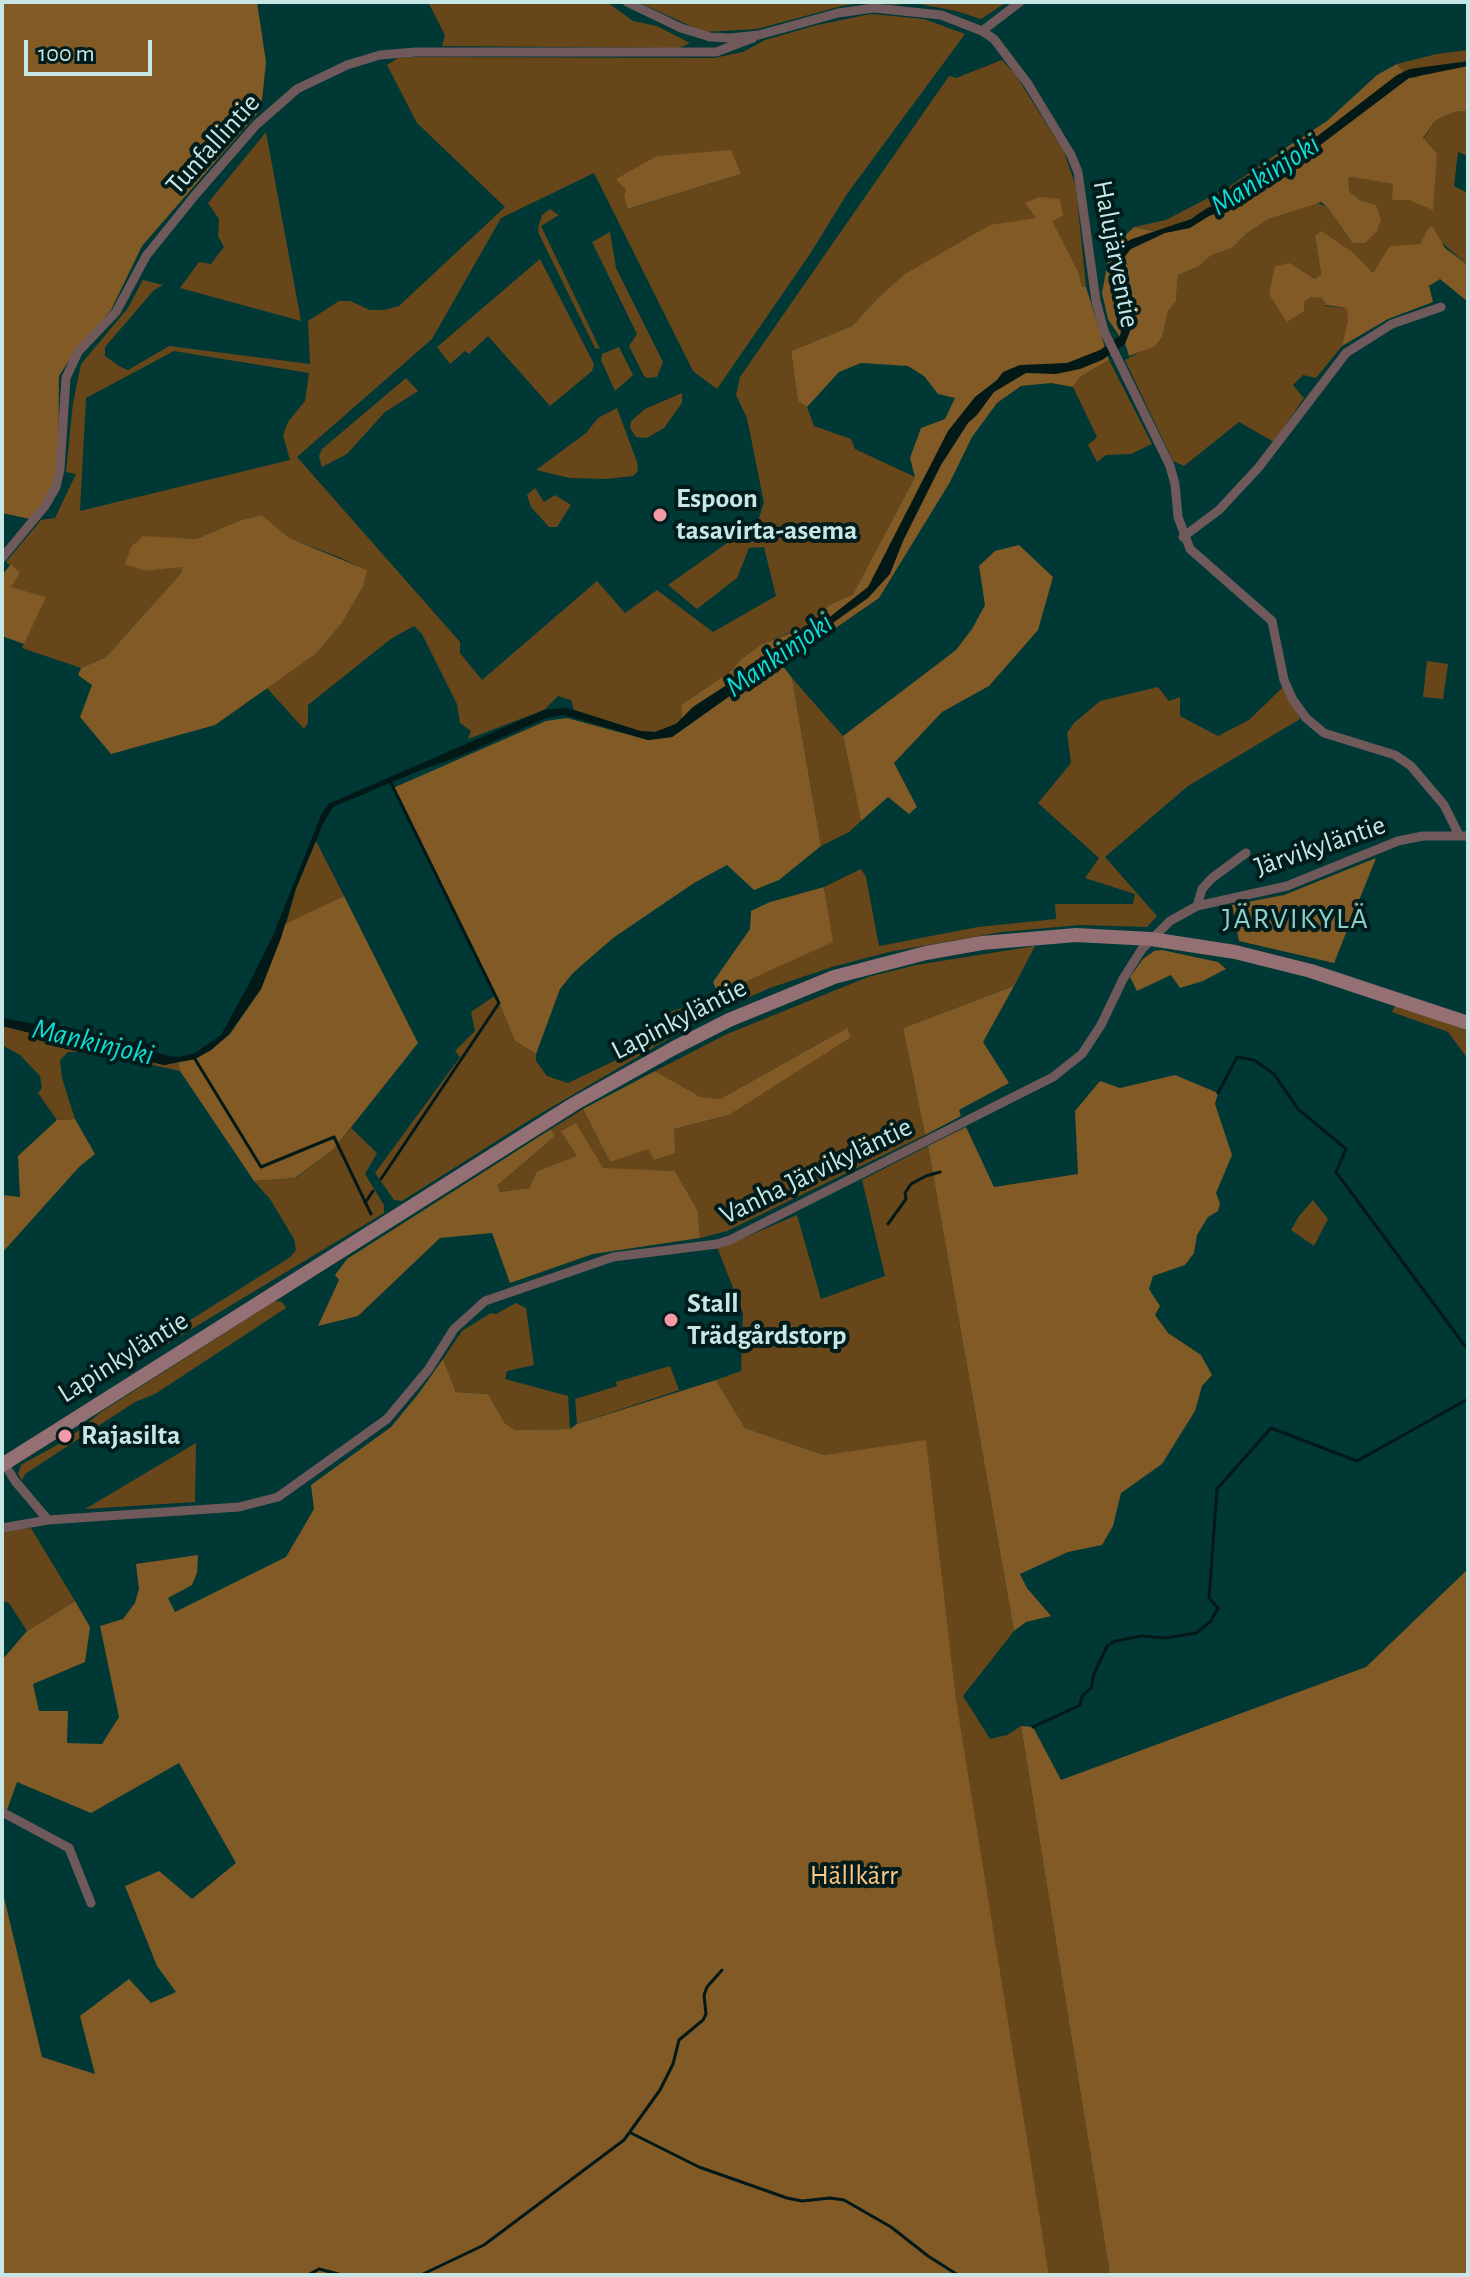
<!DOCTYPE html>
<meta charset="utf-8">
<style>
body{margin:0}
#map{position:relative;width:1470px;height:2277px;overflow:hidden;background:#003836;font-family:"Alegreya Sans",sans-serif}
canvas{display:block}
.frame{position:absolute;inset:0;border:4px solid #c7e7e5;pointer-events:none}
.scale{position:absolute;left:24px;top:40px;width:128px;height:36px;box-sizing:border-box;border:4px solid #c7e7e5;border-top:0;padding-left:10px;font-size:24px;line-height:28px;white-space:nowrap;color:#c7e7e5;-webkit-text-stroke:6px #011c1b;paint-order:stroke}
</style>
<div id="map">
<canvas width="1470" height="2277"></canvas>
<div class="frame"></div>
<div class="scale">100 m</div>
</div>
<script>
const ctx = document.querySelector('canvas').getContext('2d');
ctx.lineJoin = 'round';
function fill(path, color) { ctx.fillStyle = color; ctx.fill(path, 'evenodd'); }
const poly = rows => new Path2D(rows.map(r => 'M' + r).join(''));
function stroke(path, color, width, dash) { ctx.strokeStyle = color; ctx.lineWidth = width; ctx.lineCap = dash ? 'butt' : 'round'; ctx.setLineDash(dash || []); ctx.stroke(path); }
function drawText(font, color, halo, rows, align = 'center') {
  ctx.font = font + ' "Alegreya Sans",sans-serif'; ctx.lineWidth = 8; ctx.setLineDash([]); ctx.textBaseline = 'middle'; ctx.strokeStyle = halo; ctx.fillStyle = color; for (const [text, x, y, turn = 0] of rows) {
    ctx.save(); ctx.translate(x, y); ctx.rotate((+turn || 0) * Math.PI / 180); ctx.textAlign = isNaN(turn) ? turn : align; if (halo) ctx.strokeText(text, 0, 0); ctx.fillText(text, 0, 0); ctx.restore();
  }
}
const green = poly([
 [428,2,607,2,633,21,657,26,690,43,679,48,442,46,445,35],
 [638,2,867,2,842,6,757,29,704,32],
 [871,2,1007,2,981,19,956,11,914,3,893,5],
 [871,14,924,19,965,34,847,194,810,254,717,389,693,371,594,173,501,218,432,339,297,457,460,642,460,653,482,680,597,581,625,613,657,590,713,632,776,596,764,547,749,548,737,578,697,609,668,585,758,521,764,503,747,418,736,395,740,377,949,76,956,78,1002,60,1015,74,1064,152,1076,187,1086,287,1082,288,1078,271,1051,220,1037,218,876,300,852,326,791,351,798,401,807,407,814,426,851,439,855,449,915,477,853,594,829,605,819,621,762,644,740,660,731,671,681,705,682,719,676,724,655,732,640,731,574,710,571,700,558,696,544,710,468,739,471,731,460,723,457,704,422,634,414,626,392,638,308,705,308,723,304,729,266,687,317,653,342,623,363,587,366,570,339,557,288,538,262,515,241,520,196,539,143,537,146,571,181,566,182,572,106,657,81,668,22,648,45,597,10,587,20,573,6,562,41,520,55,518,76,474,66,472,73,403,81,364,128,308,143,280,163,285,154,290,105,347,105,356,119,366,128,370,169,346,310,364,308,321,339,301,350,301,370,310,384,310,399,306,505,207,417,123,387,65,398,58,412,57,714,58,743,52,765,40,817,25],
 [741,174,629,209,624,196,626,190],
 [174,351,309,373,305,401,288,422,283,435,290,460,80,511,86,398],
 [1468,50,1468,60,1434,66,1417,78,1408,77,1397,64,1437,54],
 [1468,111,1468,156,1458,152,1454,186,1468,193,1468,265,1427,230,1420,244,1373,273,1354,253,1315,236,1321,274,1315,279,1290,263,1304,302,1311,296,1322,298,1326,306,1347,308,1349,320,1342,346,1316,378,1303,375,1293,385,1304,398,1274,442,1239,422,1184,466,1173,461,1125,360,1159,342,1162,338,1168,311,1176,300,1178,275,1198,267,1210,255,1232,248,1247,233,1269,219,1315,202,1327,207,1353,243,1376,205,1360,200,1350,192,1348,180,1350,177,1394,184,1435,121,1454,112],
 [266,132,301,321,180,288,199,262,211,264,224,247,218,236,219,219,208,203],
 [1281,151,1281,156,1261,173,1258,182,1236,197,1222,199,1193,217,1164,229,1152,231,1134,227,1166,220,1229,187],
 [550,209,559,215,541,226,600,349,595,348,539,234,538,228,542,215],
 [610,232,616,268,663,362,657,377,647,378,644,376,629,346,637,334,592,242],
 [540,259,594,364,592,371,550,406,488,336,469,354,465,351,450,364,437,347],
 [619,347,633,375,615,391,601,360,602,354],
 [1109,360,1152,444,1131,454,1106,455,1097,462,1088,445,1097,437,1073,387,1080,377],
 [406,378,418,391,385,412,347,454,322,467,319,456,322,449],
 [682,393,682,403,664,428,647,438,636,437,630,428,631,421,645,409],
 [617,408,637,462,638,471,633,476,606,479,570,478,536,470,586,433,598,418],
 [535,488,544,502,555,495,571,505,557,527,549,527,531,507,527,495],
 [1427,661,1448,664,1443,699,1423,697],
 [792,678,843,736,861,821,849,832,821,846],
 [1284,686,1300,719,1188,786,1105,857,1157,916,1147,927,1080,925,1002,932,889,952,832,967,770,988,711,1014,533,1118,402,1201,394,1200,375,1173,460,1057,455,1051,475,1031,471,1012,496,995,515,1041,536,1054,536,1061,547,1076,568,1083,633,1052,657,1035,672,1011,703,1002,755,975,832,942,824,887,861,869,866,877,879,946,978,927,1056,919,1055,904,1133,904,1135,894,1085,878,1099,858,1038,803,1071,763,1067,733,1074,723,1100,701,1158,687,1169,701,1180,697,1180,716,1218,736,1249,720],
 [316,841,344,896,286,924,296,889],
 [1035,946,1014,986,903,1028,925,1135,727,1231,700,1238,698,1211,675,1171,603,1169,578,1156,537,1171,529,1188,500,1192,498,1185,555,1136,551,1129,583,1109,610,1162,674,1129,729,1115,847,1028,720,1099,700,1098,655,1071,727,1034,868,977,916,965],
 [1396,1004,1468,1031,1468,1059,1448,1032,1392,1012],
 [2,1026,164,1065,178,1062,180,1071,93,1052,68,1052,60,1060,62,1078,75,1119,57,1120,38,1093,42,1088,40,1076,20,1055,2,1045],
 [351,1128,377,1153,365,1174,384,1205,384,1213,99,1385,120,1364,289,1258,296,1250,294,1239,270,1199,254,1181,296,1178,333,1150],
 [928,1146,1014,1631,963,1696,990,1739,1007,1735,1021,1726,1110,2275,1049,2275,990,1927,769,1738,926,1441,824,1455,745,1428,716,1380,741,1371,743,1313,717,1247,732,1243,797,1215,821,1299,885,1276,862,1180],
 [1313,1200,1328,1219,1314,1246,1291,1230,1299,1216],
 [275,1301,282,1302,286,1308,155,1394,135,1402,25,1474,22,1480,18,1474,21,1465,28,1461,68,1439,101,1412],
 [516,1303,526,1308,534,1365,507,1371,505,1379,568,1396,570,1429,515,1430,505,1423,488,1394,456,1392,443,1359,462,1331,491,1313,496,1314],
 [670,1366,679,1390,577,1424,575,1399,617,1386,616,1382],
 [196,1443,195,1502,85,1509,97,1502],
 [31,1528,75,1601,27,1631,9,1603,2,1601,2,1531]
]);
const forest = poly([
 [2,2,257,2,266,62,261,109,142,246,111,310,72,356,59,376,58,474,42,504,30,519,2,513],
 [1468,60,1468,111,1454,112,1435,121,1423,138,1437,154,1433,210,1409,200,1392,200,1393,184,1350,177,1348,180,1350,192,1360,200,1376,205,1381,219,1377,231,1365,243,1353,243,1327,207,1321,202,1269,219,1247,233,1232,248,1211,255,1198,267,1178,275,1176,301,1168,311,1162,338,1154,347,1129,356,1126,346,1108,319,1102,293,1108,261,1115,245,1134,227,1152,231,1164,229,1193,217,1222,199,1236,197,1258,182,1261,173,1281,157,1281,151,1327,121,1377,75,1397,64,1408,77,1417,78,1434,66],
 [731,150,741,174,628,209,624,196,626,190,616,179,657,156],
 [1039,197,1060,199,1063,216,1052,221,1078,271,1082,287,1086,287,1109,360,1080,377,1073,387,1051,383,1021,386,997,403,972,437,950,482,879,598,782,665,792,678,821,846,779,880,754,890,727,865,694,883,613,938,573,973,560,989,536,1054,515,1041,496,995,393,788,546,721,567,718,648,740,672,737,778,661,773,655,693,707,682,719,681,705,731,671,740,660,762,644,815,624,829,605,853,594,915,477,910,458,921,428,945,419,955,398,938,394,924,376,908,366,861,363,839,372,807,407,798,401,791,351,852,326,876,300,905,274,990,225,1036,218,1025,203],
 [1432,226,1445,248,1468,265,1468,302,1440,279,1429,286,1433,302,1388,319,1342,346,1348,320,1347,308,1326,305,1322,298,1311,297,1304,302,1304,311,1287,322,1269,294,1275,266,1290,263,1315,279,1321,274,1315,236,1321,231,1354,253,1373,273,1390,246,1420,244,1427,230],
 [262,515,289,538,367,570,363,587,342,623,317,653,215,725,111,754,80,717,92,685,78,675,81,668,106,657,182,572,181,567,146,571,125,564,131,547,143,536,196,539,241,520],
 [1019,545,1053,577,1038,630,989,686,942,712,894,763,917,807,909,814,888,797,861,821,843,736,956,650,972,629,985,605,979,566,995,551],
 [11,564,20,573,11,587,46,597,24,644,2,636,2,575],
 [1376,858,1334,963,1239,941,1232,905,1284,895],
 [824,887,833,942,718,994,713,982,750,929,751,911,770,902],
 [344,896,418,1043,333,1150,295,1178,254,1181,180,1071,178,1062,195,1059,211,1050,230,1034,261,989,285,924],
 [1162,950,1218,962,1226,969,1203,981,1180,988,1171,975,1137,991,1130,977,1143,959,1154,951],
 [1014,986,983,1042,1009,1083,959,1110,961,1116,925,1135,903,1028],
 [847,1028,851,1037,729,1115,674,1129,675,1153,654,1160,648,1149,610,1162,583,1109,655,1071,700,1097,720,1099],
 [1175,1075,1218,1093,1215,1104,1232,1155,1216,1193,1220,1203,1218,1211,1208,1217,1197,1235,1194,1253,1185,1265,1153,1276,1149,1289,1160,1306,1155,1315,1168,1333,1201,1355,1212,1375,1202,1386,1195,1411,1162,1464,1121,1493,1113,1526,1102,1545,1068,1552,1020,1574,1027,1588,1051,1616,1026,1622,1014,1631,928,1146,966,1127,994,1187,1078,1174,1075,1111,1100,1081,1120,1088],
 [75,1119,95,1154,79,1167,2,1253,2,1195,20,1197,18,1156,57,1120],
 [576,1123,603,1168,675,1171,698,1211,700,1238,593,1254,510,1283,492,1233,440,1238,358,1316,318,1326,339,1280,335,1275,347,1259,551,1129,555,1136,498,1185,500,1192,529,1188,537,1171,577,1156,561,1131],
 [443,1359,456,1392,488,1394,505,1423,515,1430,570,1429,577,1424,716,1380,745,1428,824,1455,926,1440,956,1700,1049,2275,2,2275,2,1889,42,2057,95,2074,80,2016,129,1979,151,2003,176,1992,157,1966,125,1886,159,1871,192,1899,236,1863,179,1763,91,1813,17,1782,7,1810,2,1807,2,1660,27,1631,75,1601,90,1627,85,1662,33,1684,39,1711,68,1711,67,1743,102,1744,119,1717,100,1626,123,1619,135,1603,139,1589,136,1564,198,1555,197,1573,192,1585,168,1598,175,1612,286,1557,314,1509,311,1485,391,1427,419,1393],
 [1468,1569,1468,2275,1110,2275,1021,1726,1033,1727,1061,1780,1366,1667]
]);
const water = poly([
 [1468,61,1468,66,1409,78,1278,177,1237,205,1209,216,1190,228,1165,233,1131,249,1122,260,1122,268,1132,309,1132,326,1125,344,1102,360,1080,369,1056,374,1026,373,994,392,977,415,968,423,941,465,903,541,890,574,868,598,672,737,648,740,564,715,546,718,458,757,421,770,333,807,323,824,296,888,281,938,261,989,229,1034,211,1050,195,1059,164,1065,2,1026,2,1018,52,1027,122,1048,138,1040,150,1044,156,1052,168,1056,180,1057,195,1053,221,1035,251,980,274,933,321,815,328,804,544,710,564,708,574,710,640,731,655,732,676,724,693,707,817,627,868,587,948,431,975,397,997,380,1003,372,1020,365,1067,363,1100,350,1120,336,1123,320,1113,262,1121,245,1132,239,1191,219,1207,208,1225,202,1263,178,1397,75,1410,69]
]);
const stream = poly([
 [195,1059,261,1167,334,1137,371,1214],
 [1218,1093,1237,1057,1254,1060,1274,1074,1298,1109,1346,1149,1336,1172,1468,1350],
 [381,1179,499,1003,391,783],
 [365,1203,373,1191],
 [888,1224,906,1199,905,1193,911,1184,926,1176,940,1172],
 [1033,1727,1080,1705,1082,1696,1091,1688,1094,1674,1107,1646,1115,1641,1141,1636,1166,1638,1196,1633,1211,1621,1218,1608,1209,1598,1217,1489,1271,1428,1357,1461,1468,1399],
 [631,2133,699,2167,787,2198,802,2201,830,2198,844,2200,891,2227,928,2256,958,2275],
 [308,2275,319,2269,342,2275],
 [421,2275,484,2245,624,2140,660,2090,673,2064,679,2040,703,2020,706,2014,704,1995,707,1987,722,1970]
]);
const street = poly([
 [627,2,681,28,710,37,730,38,759,35,838,13,874,8,941,15,982,31,994,39,1028,84,1071,155,1078,172,1096,301,1104,331,1170,466,1175,484,1178,517,1190,549,1272,621,1284,680,1293,700,1306,718,1324,733,1395,755,1411,766,1444,805,1459,835],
 [982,31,1020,2],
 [1183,537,1219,510,1259,467,1346,353,1392,324,1441,307],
 [2,558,45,506,56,487,60,469,66,378,78,352,116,312,146,256,196,194,256,125,297,89,347,65,380,55,415,52,716,52,753,38],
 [1197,906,1202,889,1212,878,1246,853],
 [2,1460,15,1481,48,1520],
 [2,1528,48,1520,239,1507,278,1497,387,1419,428,1370,454,1329,485,1301,613,1257,717,1244,730,1240,1053,1077,1082,1054,1101,1025,1123,979,1142,949,1170,921,1197,906,1287,886,1398,841,1423,836,1468,836],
 [2,1812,69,1848,91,1903]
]);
const secondary = poly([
 [2,1465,574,1104,674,1048,729,1020,834,977,926,953,982,943,1076,935,1151,939,1235,952,1311,971,1468,1023]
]);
const markers = [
 [660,515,8,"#f49aa6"],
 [671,1320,8,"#f49aa6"],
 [65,1436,8,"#f49aa6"]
];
const streetNames = [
 ["Tunfallintie",213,144,-48],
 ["Halujärventie",1116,254,79],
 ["Järvikyläntie",1320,846,-19],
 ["Lapinkyläntie",679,1019,-27],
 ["Vanha Järvikyläntie",816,1171,-26],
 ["Lapinkyläntie",123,1357,-32]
];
const poiNames = [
 ["Espoon",676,499],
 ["tasavirta-asema",676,531],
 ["Stall",687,1304],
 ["Trädgårdstorp",687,1336],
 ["Rajasilta",81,1436]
];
const parkNames = [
 ["Hällkärr",854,1876]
];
const waterNames = [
 ["Mankinjoki",1265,175,-33],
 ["Mankinjoki",779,655,-35],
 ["Mankinjoki",93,1042,13]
];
const neighbourhoodNames = [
 ["JÄRVIKYLÄ",1296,919]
];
fill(green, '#67461a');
fill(forest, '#815a26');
fill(water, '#031918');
stroke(stream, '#031918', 3);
stroke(street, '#70595b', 9);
stroke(secondary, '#947074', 14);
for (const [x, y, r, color] of markers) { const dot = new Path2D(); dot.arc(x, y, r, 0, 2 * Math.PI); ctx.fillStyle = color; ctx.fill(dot); stroke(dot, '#011c1b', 3); }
drawText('28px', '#c7e7e5', '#011c1b', streetNames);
drawText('bold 28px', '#c7e7e5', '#011c1b', poiNames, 'left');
drawText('28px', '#fdc786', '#011c1b', parkNames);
drawText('italic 30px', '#10dbd4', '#011c1b', waterNames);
ctx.letterSpacing = '2px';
drawText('30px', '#8bceca', '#011c1b', neighbourhoodNames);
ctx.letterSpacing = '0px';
</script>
